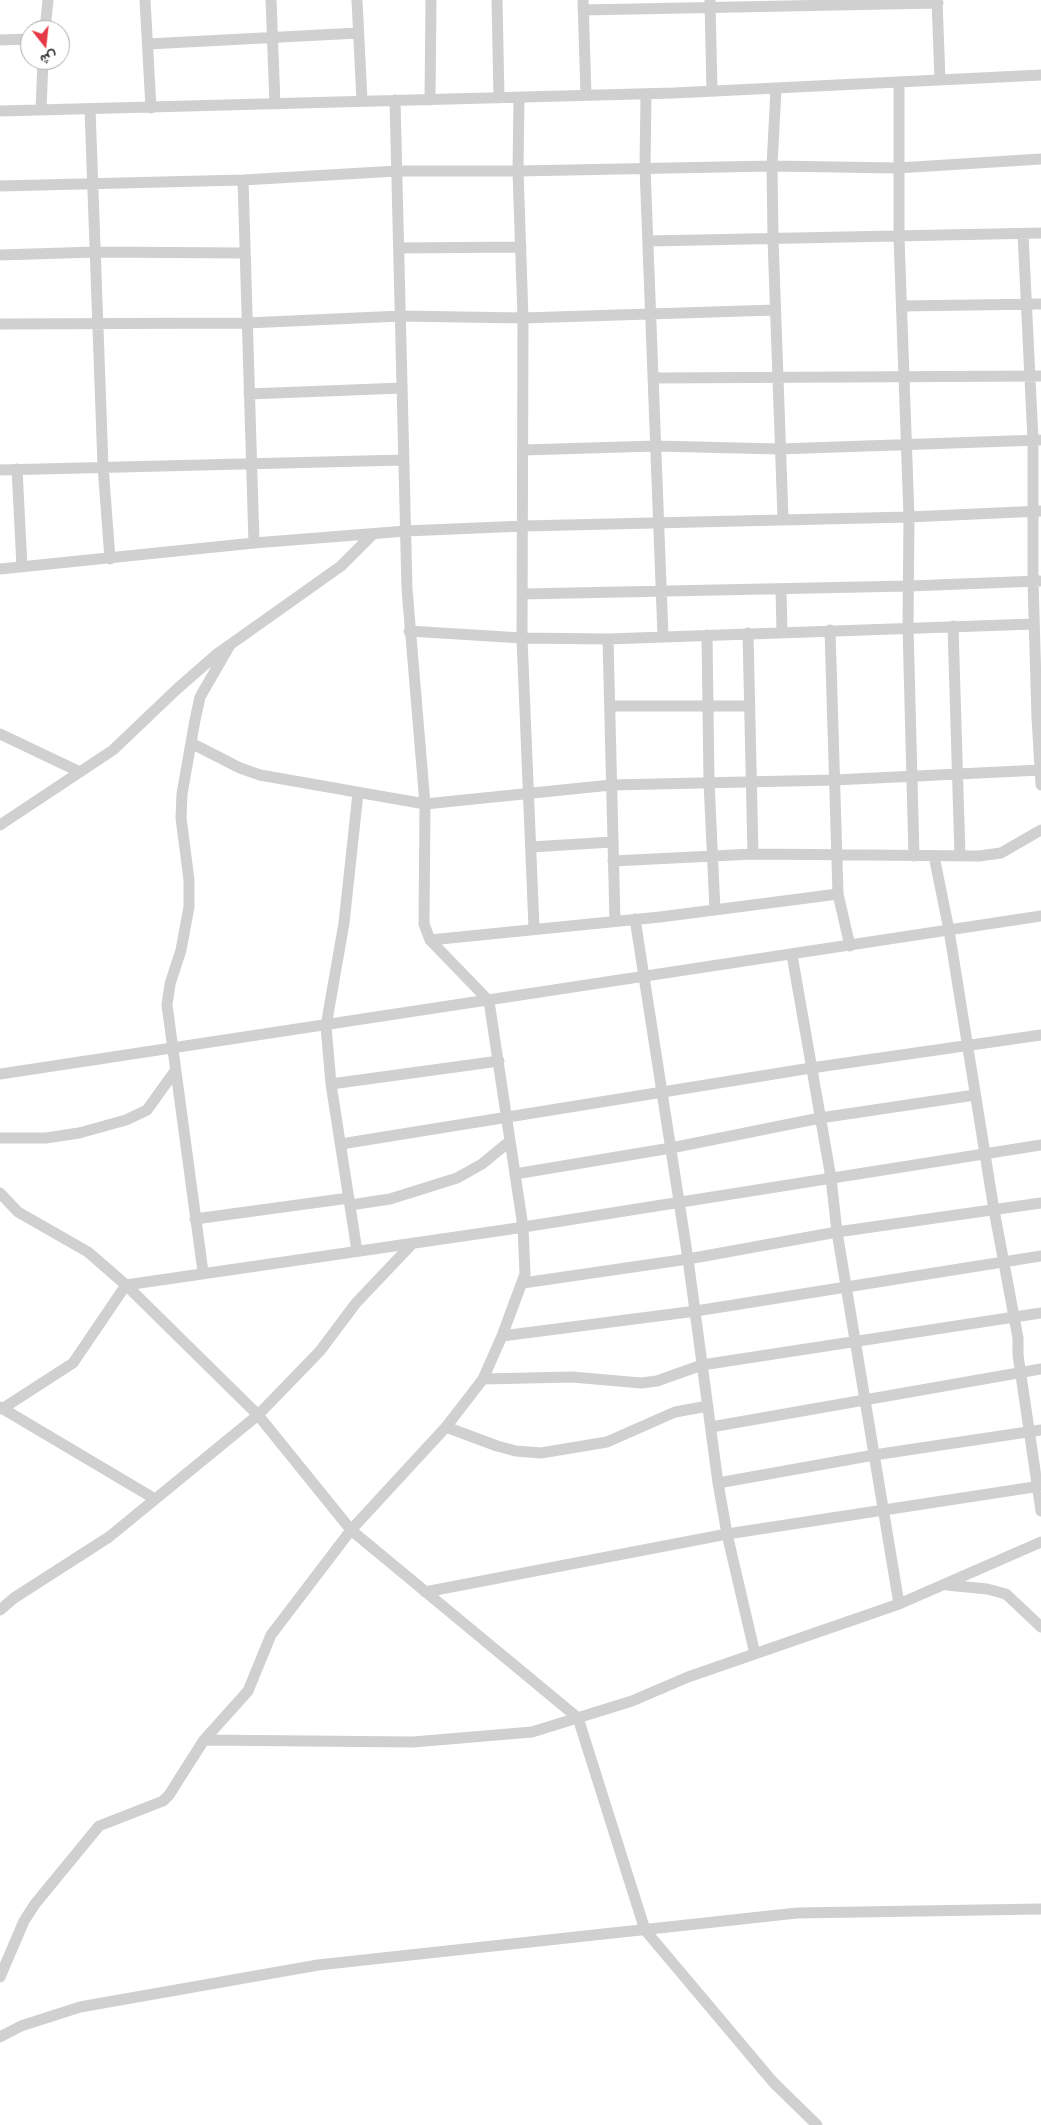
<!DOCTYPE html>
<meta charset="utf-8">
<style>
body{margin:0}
#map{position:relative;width:1041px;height:2125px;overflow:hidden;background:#fff;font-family:"DM Sans",Vazirmatn,sans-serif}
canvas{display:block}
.north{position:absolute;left:20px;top:20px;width:50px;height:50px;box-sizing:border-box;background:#fff;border:1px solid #adadad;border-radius:50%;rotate:164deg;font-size:14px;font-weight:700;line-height:20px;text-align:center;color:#333}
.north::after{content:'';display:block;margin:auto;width:18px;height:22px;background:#e63946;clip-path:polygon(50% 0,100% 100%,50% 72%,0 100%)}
</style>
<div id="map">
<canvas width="1041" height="2125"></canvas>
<div class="north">ش</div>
</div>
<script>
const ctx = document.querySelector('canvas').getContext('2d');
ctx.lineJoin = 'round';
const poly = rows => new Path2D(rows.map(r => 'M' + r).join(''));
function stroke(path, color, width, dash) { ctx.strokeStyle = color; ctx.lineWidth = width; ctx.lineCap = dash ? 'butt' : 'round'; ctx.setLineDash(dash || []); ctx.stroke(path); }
const minor = poly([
 [145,0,151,108],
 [271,0,275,104],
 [357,0,362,101],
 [497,0,499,98],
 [583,0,586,95],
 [937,0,940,80],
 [710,1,712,91],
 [583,10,938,3],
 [45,30,48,0],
 [0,40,30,39],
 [148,44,358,33],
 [899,83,899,237,909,517,908,627,914,856],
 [776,89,772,166,773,239,783,518],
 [646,94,645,168,663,636],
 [519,98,518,171,523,318,522,638,534,928],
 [430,100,431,0],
 [90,109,103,466,110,559],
 [41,110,43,60],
 [0,111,674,93,1041,75],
 [243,180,254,543],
 [0,186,243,180,397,171,518,171,772,166,898,168,1041,159],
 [1023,234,1033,440,1033,581,1037,718,1041,785],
 [649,241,1041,233],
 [399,248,521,247],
 [0,255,95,252,243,253],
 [902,306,1041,304],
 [0,324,247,323,401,316,523,318,775,310],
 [653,378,1041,376],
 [249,394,402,388],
 [524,450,656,446,779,449,1039,440],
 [17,469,22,567],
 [0,470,404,460],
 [0,569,254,543,406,531,524,526,909,517,1041,511],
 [781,589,782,632],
 [523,594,909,586,1039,581],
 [953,626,960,856],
 [830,630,838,894,850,946],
 [409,631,522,638,608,639,1034,624],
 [748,633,753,854],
 [707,635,709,782,715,910],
 [608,639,615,921],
 [610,706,749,706],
 [0,734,80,772],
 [191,743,240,768,260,775,425,804,611,785,834,780,1041,770],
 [0,825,113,750,177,689,217,654,341,566,373,534],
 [531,847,612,842],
 [934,856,949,930,994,1210,1018,1338,1018,1355,1041,1511],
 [613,861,753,854,979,856,1001,853,1041,830],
 [635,919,688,1259,718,1483,727,1534,755,1654],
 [430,940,660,917,838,894],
 [792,955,831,1178,837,1232,899,1604],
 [0,1074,1041,916],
 [331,1084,499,1061],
 [0,1138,46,1138,79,1133,126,1120,147,1110,175,1071],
 [341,1144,811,1068,1041,1035],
 [515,1174,671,1148,820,1118,975,1095],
 [0,1193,18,1212,88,1252,126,1285,258,1415,351,1530,578,1718,645,1930,773,2082,817,2125],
 [350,1205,390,1199,457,1178,482,1164,510,1141],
 [195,1219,349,1198],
 [357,1251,331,1084,326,1026,344,923,358,793],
 [203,1272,167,1005,170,984,181,950,189,907,189,880,181,818,182,794,195,720,200,697,230,645],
 [523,1283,688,1259,837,1232,1041,1203],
 [502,1336,696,1311,1041,1256],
 [483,1379,572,1377,641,1383,657,1381,702,1365,1041,1313],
 [0,1407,155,1499],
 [2,1409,73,1363,126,1285,511,1229,1041,1145],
 [446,1427,497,1446,516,1451,541,1453,607,1442,675,1412,708,1406],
 [711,1427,1041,1369],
 [718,1483,874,1455,1041,1430],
 [947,1585,987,1589,1006,1594,1041,1627],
 [425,1592,727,1534,1041,1486],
 [0,1610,14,1598,109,1537,258,1415,320,1351,356,1303,413,1243],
 [204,1740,413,1742,532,1732,632,1701,688,1677,899,1604,1041,1542],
 [0,1977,24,1921,35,1904,99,1826,163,1801,169,1795,204,1740,248,1691,271,1635,351,1530,446,1427,483,1379,502,1336,525,1274,523,1227,489,1001,430,940,424,924,425,804,407,589,395,100],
 [0,2037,21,2026,80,2007,318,1965,797,1913,1041,1909]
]);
stroke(minor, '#d0d0d0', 11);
</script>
